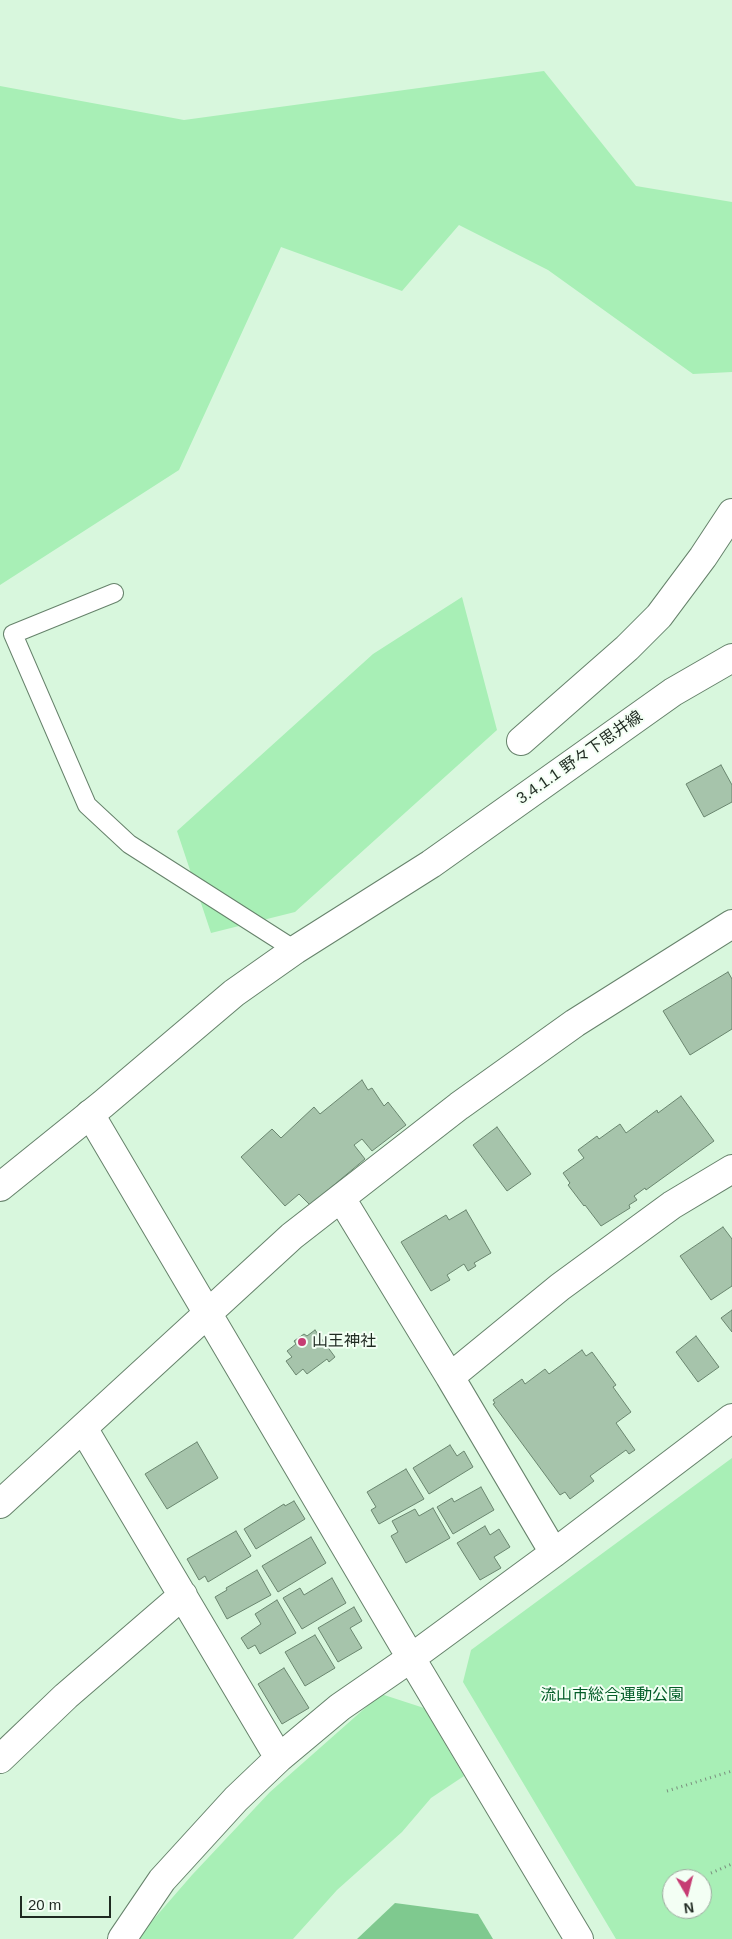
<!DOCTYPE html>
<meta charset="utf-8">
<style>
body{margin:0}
#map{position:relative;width:732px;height:1939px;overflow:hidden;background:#d8f7dd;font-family:Arial,sans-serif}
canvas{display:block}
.north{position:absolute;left:662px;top:1869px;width:50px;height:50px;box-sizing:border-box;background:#f3fff4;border:1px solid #9eaaa0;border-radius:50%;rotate:172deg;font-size:14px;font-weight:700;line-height:20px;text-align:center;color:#1f2a21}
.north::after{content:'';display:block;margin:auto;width:18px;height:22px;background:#c63c73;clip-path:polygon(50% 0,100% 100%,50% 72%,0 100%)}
.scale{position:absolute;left:20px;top:1896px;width:91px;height:22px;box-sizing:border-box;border:2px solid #1f2a21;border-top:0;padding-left:6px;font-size:15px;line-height:18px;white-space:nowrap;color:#1f2a21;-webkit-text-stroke:4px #f3fff4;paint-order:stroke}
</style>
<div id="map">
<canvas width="732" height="1939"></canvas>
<div class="north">N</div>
<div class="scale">20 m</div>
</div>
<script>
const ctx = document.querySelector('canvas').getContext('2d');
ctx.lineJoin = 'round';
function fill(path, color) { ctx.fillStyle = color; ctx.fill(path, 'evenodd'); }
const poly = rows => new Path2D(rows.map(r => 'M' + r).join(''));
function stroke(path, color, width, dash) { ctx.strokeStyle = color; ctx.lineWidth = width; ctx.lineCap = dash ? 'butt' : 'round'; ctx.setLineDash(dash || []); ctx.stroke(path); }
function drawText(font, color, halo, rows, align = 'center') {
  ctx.font = font + ' Arial,"Noto Sans JP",sans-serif'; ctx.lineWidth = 4; ctx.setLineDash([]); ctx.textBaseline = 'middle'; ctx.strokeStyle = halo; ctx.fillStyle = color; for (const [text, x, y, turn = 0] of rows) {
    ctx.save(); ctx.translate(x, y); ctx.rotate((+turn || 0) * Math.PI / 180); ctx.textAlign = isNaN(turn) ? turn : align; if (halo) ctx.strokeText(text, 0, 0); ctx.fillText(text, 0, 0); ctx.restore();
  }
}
const green = poly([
 [544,71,636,186,732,202,732,372,693,374,548,270,459,225,402,291,281,247,179,470,0,585,0,86,184,120],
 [462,597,497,730,295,912,211,933,177,831,373,654],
 [732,1458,732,1939,616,1939,463,1682,471,1650],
 [672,1879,702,1879,702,1909,672,1909],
 [381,1694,424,1708,464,1776,431,1798,402,1832,337,1890,293,1939,139,1939,146,1928,192,1875,270,1792]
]);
const water = poly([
 [395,1903,478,1914,493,1939,357,1939]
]);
const building = poly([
 [721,765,732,785,732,802,704,817,686,784,721,765],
 [728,972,732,979,732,1029,690,1055,663,1011,728,972],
 [362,1080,368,1090,372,1088,384,1106,388,1102,406,1125,372,1151,362,1139,354,1145,365,1159,310,1205,299,1194,285,1206,241,1157,272,1129,281,1138,314,1107,320,1114,362,1080],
 [681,1096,714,1141,646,1190,645,1188,634,1196,637,1200,629,1205,630,1208,601,1226,585,1205,584,1206,568,1185,570,1183,563,1173,584,1158,578,1150,597,1136,599,1139,620,1124,626,1133,657,1110,658,1113,681,1096],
 [497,1127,531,1174,507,1191,473,1145,497,1127],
 [466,1210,491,1253,474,1263,476,1266,468,1271,464,1264,447,1275,450,1280,431,1291,401,1242,446,1215,449,1220,466,1210],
 [723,1227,732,1239,732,1286,711,1300,680,1256,723,1227],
 [732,1310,732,1332,721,1318,732,1310],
 [315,1330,335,1357,329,1362,327,1359,307,1374,303,1369,296,1375,286,1361,292,1357,287,1351,296,1344,294,1341,304,1334,307,1336,315,1330],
 [696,1336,719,1367,698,1382,676,1352,696,1336],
 [582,1350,586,1356,592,1352,616,1385,613,1387,631,1412,616,1423,635,1450,629,1454,626,1450,590,1476,594,1481,570,1499,565,1492,560,1495,493,1404,495,1403,493,1400,522,1379,525,1384,545,1369,549,1374,582,1350],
 [197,1442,218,1478,167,1509,145,1474,197,1442],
 [450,1445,457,1456,464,1451,473,1467,429,1494,413,1468,450,1445],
 [406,1469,424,1499,379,1524,371,1510,376,1507,367,1492,406,1469],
 [481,1487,494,1510,453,1534,437,1507,452,1498,454,1502,481,1487],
 [294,1501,305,1519,256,1549,244,1529,284,1504,285,1506,294,1501],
 [433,1508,450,1538,406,1563,391,1536,398,1532,392,1521,415,1509,419,1516,433,1508],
 [485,1526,490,1535,499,1529,510,1547,494,1557,501,1568,480,1580,457,1543,485,1526],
 [236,1531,251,1556,208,1582,205,1576,199,1580,187,1559,236,1531],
 [311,1537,326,1563,278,1592,262,1566,311,1537],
 [257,1570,271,1595,227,1619,215,1597,227,1590,226,1588,257,1570],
 [332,1578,346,1603,302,1629,283,1598,300,1588,304,1595,332,1578],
 [277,1600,296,1633,260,1654,255,1645,248,1649,241,1638,261,1624,255,1614,277,1600],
 [354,1607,362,1621,350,1628,362,1648,338,1662,318,1628,354,1607],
 [315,1635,335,1668,305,1686,285,1652,315,1635],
 [284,1668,309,1708,282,1724,258,1684,284,1668]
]);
const path = poly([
 [667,1791,732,1771],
 [711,1873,732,1864]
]);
const service = poly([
 [114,593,13,634,87,805,129,844,295,950]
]);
const minor = poly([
 [90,1114,411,1658,579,1939],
 [341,1198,450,1377],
 [83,1428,279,1758],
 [0,1504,292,1236,459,1106,575,1023,732,924],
 [554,1553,450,1377,560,1287,672,1205,732,1169],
 [0,1759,66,1696,183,1595],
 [122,1939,162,1880,236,1799,279,1758,340,1707,411,1658,554,1553,732,1418]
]);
const tertiary = poly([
 [521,741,627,648,659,616,703,557,732,513],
 [0,1187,103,1104,234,993,295,950,431,864,673,692,732,658]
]);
const markers = [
 [302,1342,5,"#c63c73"]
];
const streetNames = [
 ["3.4.1.1 野々下思井線",580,758,-35]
];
const poiNames = [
 ["山王神社",312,1342]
];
const parkNames = [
 ["流山市総合運動公園",612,1696]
];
fill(green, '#a8efb6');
fill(water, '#7fc98f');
fill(building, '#a6c4ab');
stroke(building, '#6a866f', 1);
stroke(service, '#66826b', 20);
stroke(minor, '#66826b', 30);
stroke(tertiary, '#66826b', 30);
stroke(path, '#7a8f7e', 3, [1, 4]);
stroke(service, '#fff', 18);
stroke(minor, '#fff', 28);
stroke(tertiary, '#fff', 28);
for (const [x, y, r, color] of markers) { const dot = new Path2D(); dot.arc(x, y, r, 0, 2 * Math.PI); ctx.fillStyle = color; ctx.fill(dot); stroke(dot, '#f3fff4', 2); }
drawText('16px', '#1f2a21', '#f3fff4', streetNames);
drawText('16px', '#1f2a21', '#f3fff4', poiNames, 'left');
drawText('16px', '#035d28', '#f3fff4', parkNames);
</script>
